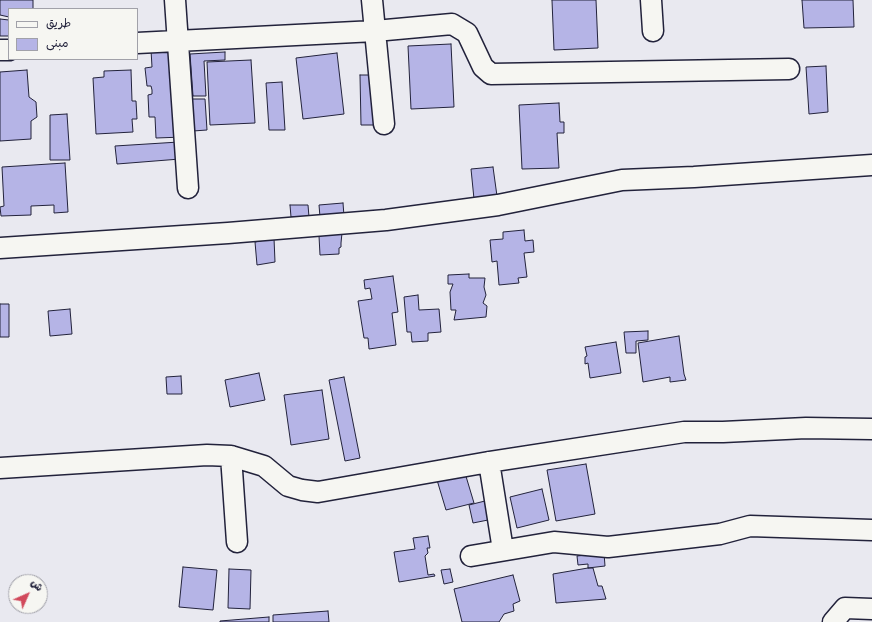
<!DOCTYPE html>
<meta charset="utf-8">
<style>
body{margin:0}
#map{position:relative;width:872px;height:622px;overflow:hidden;background:#e9e9f0;font-family:"Gochi Hand","Playpen Sans Arabic",sans-serif}
canvas{display:block}
.legend{position:absolute;left:8px;top:8px;width:130px;height:52px;box-sizing:border-box;background:#f6f6f2;border:1px solid #a1a1a9;margin:0;padding:5px 7px;list-style:none;font-size:12px;color:#22223b}
.legend li{display:flex;align-items:center;gap:8px;height:20px}
.legend b{width:20px;border:1px solid #a1a1a9}
.north{position:absolute;left:8px;top:574px;width:40px;height:40px;box-sizing:border-box;background:#f6f6f2;border:1px solid #a1a1a9;border-radius:50%;rotate:45deg;font-size:11px;font-weight:700;line-height:16px;text-align:center;color:#22223b}
.north::after{content:'';display:block;margin:auto;width:14px;height:18px;background:#d1495b;clip-path:polygon(50% 0,100% 100%,50% 72%,0 100%)}
</style>
<div id="map">
<canvas width="872" height="622"></canvas>
<ul class="legend">
<li><b style="height:5px;background:#f6f6f2"></b>طريق</li>
<li><b style="height:11px;background:#b5b4e6"></b>مبنى</li>
</ul>
<div class="north">ش</div>
</div>
<script>
const ctx = document.querySelector('canvas').getContext('2d');
ctx.lineJoin = 'round';
function fill(path, color) { ctx.fillStyle = color; ctx.fill(path, 'evenodd'); }
const poly = rows => new Path2D(rows.map(r => 'M' + r).join(''));
function stroke(path, color, width, dash) { ctx.strokeStyle = color; ctx.lineWidth = width; ctx.lineCap = dash ? 'butt' : 'round'; ctx.setLineDash(dash || []); ctx.stroke(path); }
const building = poly([
 [0,0,33,0,33,9,9,9,9,17,0,15,0,0],
 [552,0,596,0,598,48,554,50,552,0],
 [802,0,853,0,854,27,804,28,802,0],
 [0,19,9,20,9,36,0,36,0,19],
 [451,44,454,107,411,109,408,46,451,44],
 [177,49,183,137,156,138,155,117,149,117,148,95,152,94,152,90,151,86,147,86,145,68,152,67,151,50,177,49],
 [225,52,225,60,204,61,206,96,193,96,190,54,225,52],
 [337,53,344,114,303,119,296,58,337,53],
 [251,60,255,123,210,125,207,62,251,60],
 [826,66,828,112,809,114,806,67,826,66],
 [27,70,29,97,36,102,37,117,31,121,31,139,0,141,0,72,27,70],
 [131,70,132,101,136,101,137,119,132,119,133,132,96,134,93,78,104,77,104,71,131,70],
 [360,75,376,75,377,125,361,125,360,75],
 [282,82,285,130,269,130,266,83,282,82],
 [191,99,205,99,207,130,193,131,191,99],
 [559,103,560,122,564,122,564,133,557,133,559,168,522,169,519,105,559,103],
 [67,114,70,160,50,160,50,115,67,114],
 [179,142,180,159,117,164,115,146,179,142],
 [65,163,68,212,54,213,54,205,31,206,31,215,1,216,0,207,4,206,2,167,65,163],
 [493,167,497,196,474,199,471,169,493,167],
 [343,203,344,216,320,217,319,205,343,203],
 [290,205,308,205,309,217,291,217,290,205],
 [524,230,525,241,533,240,534,252,524,253,527,277,518,278,519,283,499,285,497,261,492,262,490,240,503,239,503,232,524,230],
 [342,233,341,243,341,247,339,248,339,254,320,255,319,236,342,233],
 [274,238,275,262,257,265,255,242,274,238],
 [469,274,469,278,485,278,484,287,486,295,483,303,487,306,486,317,454,320,456,310,451,310,450,292,453,284,448,284,448,275,469,274],
 [393,276,398,312,392,313,396,345,369,349,368,338,364,338,358,301,372,299,370,288,365,289,364,280,393,276],
 [418,295,419,310,439,309,441,332,428,333,428,341,412,342,411,332,407,332,404,297,418,295],
 [0,304,9,304,9,337,0,337,0,304],
 [70,309,72,334,50,336,48,311,70,309],
 [648,331,648,340,636,341,636,353,626,353,624,332,648,331],
 [679,336,684,374,686,380,670,382,670,377,643,382,638,343,679,336],
 [616,342,621,373,590,378,588,363,585,364,585,357,587,356,585,347,616,342],
 [259,373,265,400,230,407,225,380,259,373],
 [181,376,182,394,167,394,166,377,181,376],
 [344,377,360,458,345,461,329,380,344,377],
 [322,390,329,439,291,445,284,395,322,390],
 [586,464,595,514,556,521,547,470,586,464],
 [465,473,474,503,446,510,437,480,465,473],
 [542,489,549,520,517,528,510,497,542,489],
 [489,500,493,519,473,523,469,505,489,500],
 [428,536,430,548,427,548,428,553,425,556,428,575,434,574,435,576,399,582,394,552,415,549,413,538,428,536],
 [604,553,605,566,588,568,588,564,578,565,577,556,604,553],
 [183,567,217,570,213,610,179,607,183,567],
 [588,568,593,568,598,586,602,586,606,599,556,603,553,574,588,568],
 [229,569,251,570,250,609,228,608,229,569],
 [450,569,453,582,444,584,441,570,450,569],
 [513,575,520,601,513,604,514,611,504,614,499,622,462,622,454,589,513,575],
 [328,611,329,622,273,622,273,615,328,611],
 [269,617,269,622,220,622,220,621,269,617]
]);
const street = poly([
 [175,0,188,188],
 [372,0,384,124],
 [651,0,653,31],
 [137,43,375,31,452,24,467,33,483,67,491,74,789,69],
 [0,50,9,50],
 [0,248,228,233,386,220,498,205,622,180,694,177,872,165],
 [231,456,237,542],
 [489,462,503,550],
 [0,468,207,455,231,456,264,466,288,486,302,490,318,492,489,462,684,432,723,432,806,428,872,429],
 [471,556,554,542,608,547,720,534,750,526,872,530],
 [833,622,845,608,872,609]
]);
fill(building, '#b5b4e6');
stroke(building, '#22223b', 1);
stroke(street, '#22223b', 23);
stroke(street, '#f6f6f2', 20);
</script>
